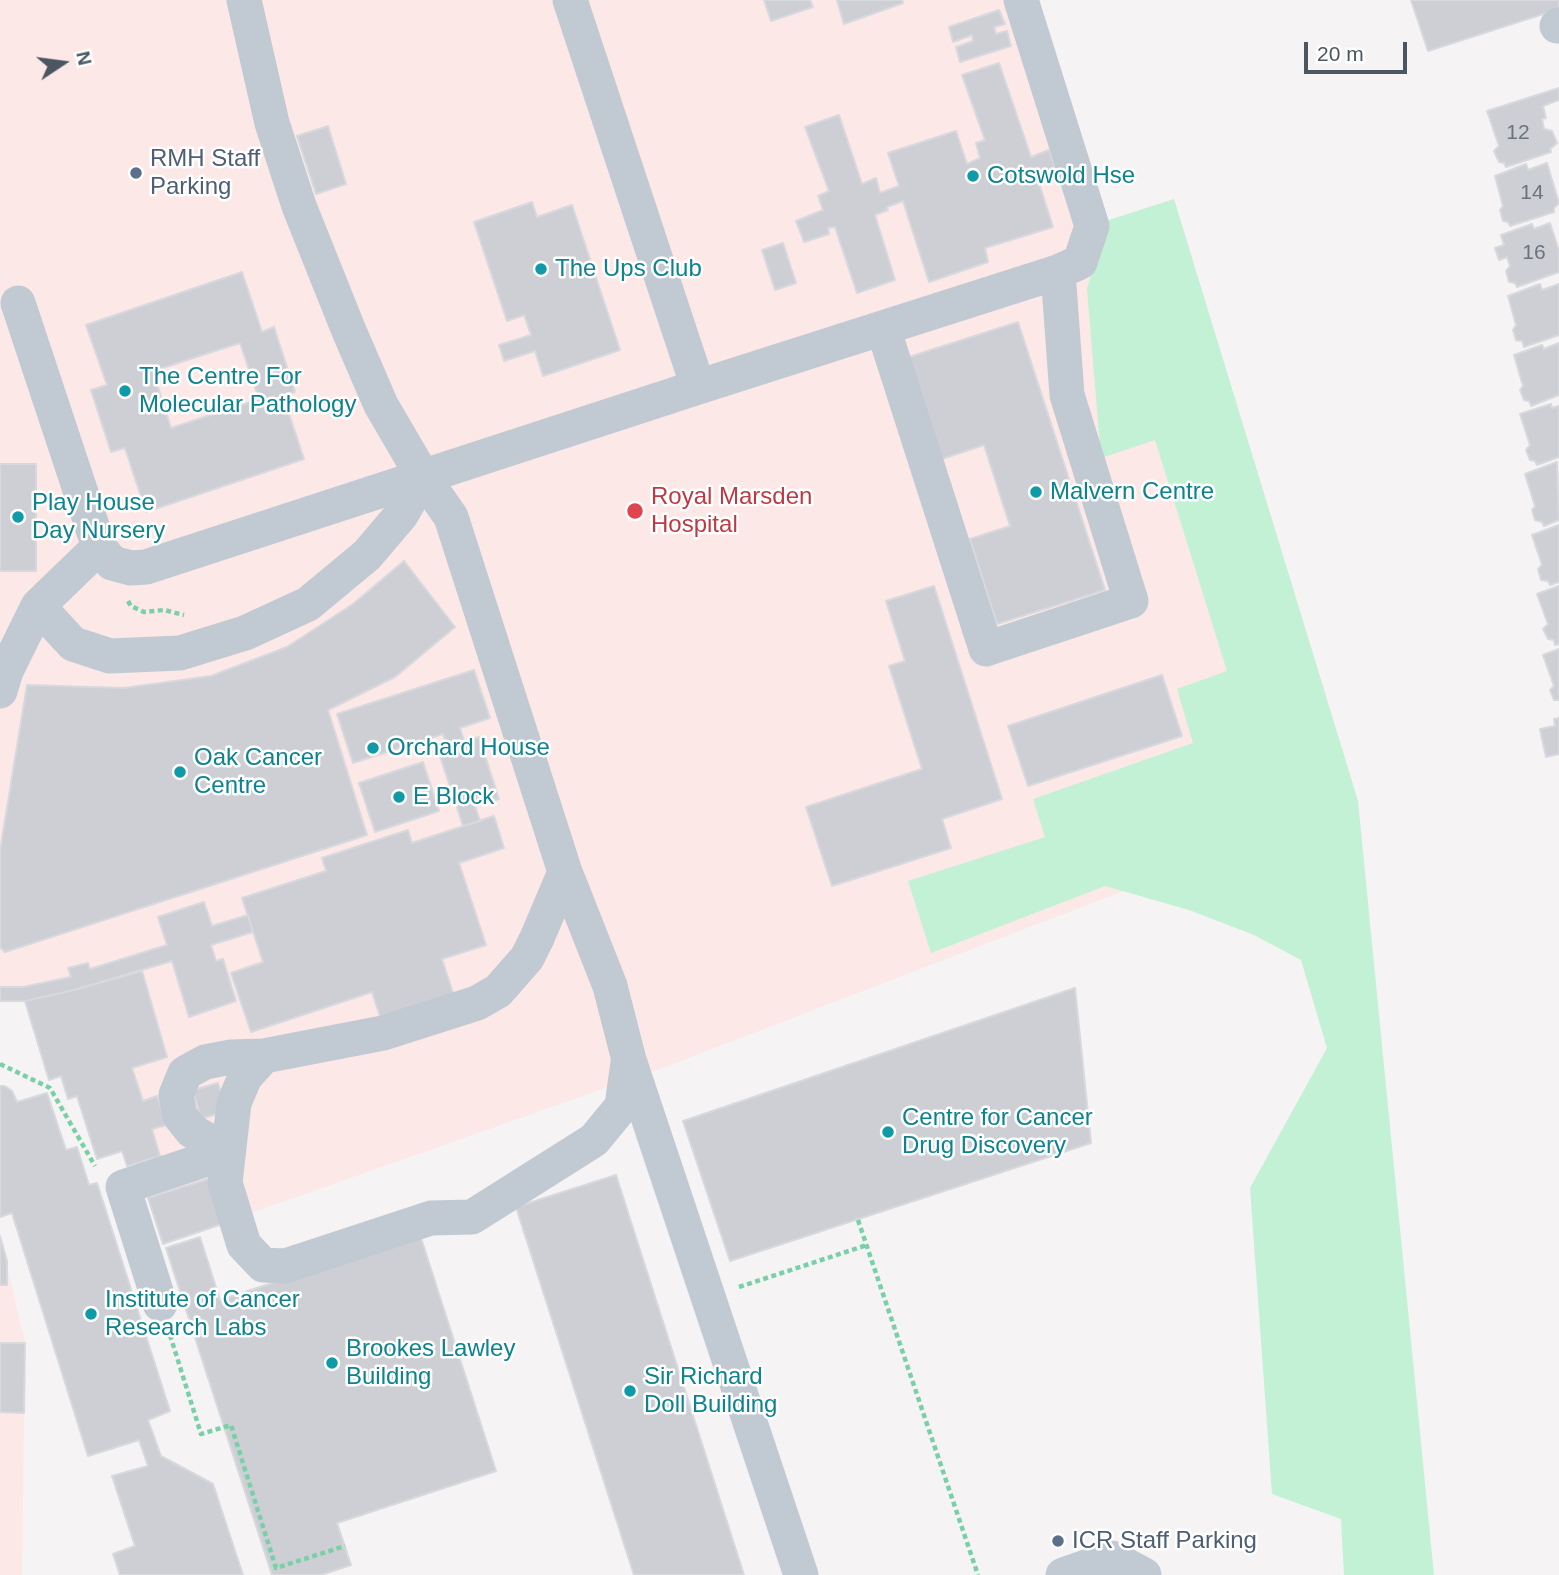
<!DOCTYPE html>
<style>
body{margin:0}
#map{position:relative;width:1559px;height:1575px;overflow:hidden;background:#f5f3f3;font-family:Arial,sans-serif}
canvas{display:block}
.north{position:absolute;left:28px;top:28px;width:70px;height:70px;-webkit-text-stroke:5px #fff;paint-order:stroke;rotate:77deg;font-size:19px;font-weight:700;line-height:28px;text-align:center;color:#4a5661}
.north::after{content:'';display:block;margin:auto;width:24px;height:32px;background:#4a5661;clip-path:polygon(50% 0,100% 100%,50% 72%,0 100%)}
.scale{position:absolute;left:1304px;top:42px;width:103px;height:32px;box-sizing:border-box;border:4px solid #4a5661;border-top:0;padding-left:9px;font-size:21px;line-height:24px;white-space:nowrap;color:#4a5661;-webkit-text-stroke:5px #fff;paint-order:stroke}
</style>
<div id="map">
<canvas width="1559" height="1575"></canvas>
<div class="north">N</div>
<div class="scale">20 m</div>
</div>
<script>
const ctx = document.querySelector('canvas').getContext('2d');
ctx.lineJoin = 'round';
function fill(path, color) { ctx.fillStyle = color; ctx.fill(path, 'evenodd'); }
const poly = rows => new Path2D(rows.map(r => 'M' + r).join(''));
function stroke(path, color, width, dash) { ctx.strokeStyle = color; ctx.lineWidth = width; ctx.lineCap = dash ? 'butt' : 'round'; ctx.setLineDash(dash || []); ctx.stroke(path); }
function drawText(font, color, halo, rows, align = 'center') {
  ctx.font = font + ' Arial,sans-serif'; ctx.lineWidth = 5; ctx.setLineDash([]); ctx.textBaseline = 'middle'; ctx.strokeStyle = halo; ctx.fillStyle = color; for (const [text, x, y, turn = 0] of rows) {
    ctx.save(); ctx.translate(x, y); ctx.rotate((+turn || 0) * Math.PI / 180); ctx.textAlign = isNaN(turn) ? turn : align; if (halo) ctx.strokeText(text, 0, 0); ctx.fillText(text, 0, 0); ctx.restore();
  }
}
const medical = poly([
 [0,0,1036,0,1106,221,1174,199,1358,801,662,1068,163,1244,136,1164,127,1166,121,1151,97,1159,77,1097,68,1099,61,1076,49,1080,25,1001,0,1001],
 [0,1236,25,1343,22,1575,0,1575]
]);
const green = poly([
 [1174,199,1358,801,1434,1575,1344,1575,1341,1519,1272,1494,1250,1188,1327,1048,1301,960,1254,935,1189,910,1105,886,931,953,908,881,1045,837,1033,799,1193,743,1177,689,1227,671,1155,440,1101,458,1087,289,1106,221]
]);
const building = poly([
 [764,0,810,0,813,7,771,21,764,0],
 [837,0,902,0,903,3,844,24,837,0],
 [1411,0,1559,0,1559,9,1428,51,1411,0],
 [999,10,1005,24,994,27,996,34,1007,31,1011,46,960,62,956,47,973,41,972,35,953,42,949,27,999,10],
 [999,63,1031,157,1049,150,1057,173,1038,180,1053,227,985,248,988,262,929,282,903,201,887,207,888,210,875,215,895,280,857,293,835,227,828,228,829,234,804,242,796,221,823,210,818,196,829,191,805,127,839,115,862,184,876,178,880,193,899,186,888,153,956,131,967,164,980,158,976,143,985,140,962,75,999,63],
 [1559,88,1559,100,1543,106,1546,118,1542,119,1544,129,1552,131,1557,143,1550,149,1551,152,1506,167,1504,163,1499,162,1494,151,1499,146,1487,111,1559,88],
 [328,126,346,184,316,194,297,136,328,126],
 [1547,163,1559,203,1554,208,1554,212,1510,226,1508,222,1503,221,1500,210,1503,206,1495,176,1526,164,1528,170,1547,163],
 [532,202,537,217,572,205,620,350,543,376,535,351,504,361,499,345,531,335,524,315,507,321,474,222,532,202],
 [1550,223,1559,251,1559,272,1517,287,1515,283,1509,282,1506,271,1510,266,1507,257,1499,260,1495,248,1504,245,1501,235,1532,224,1534,229,1550,223],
 [783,243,796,283,775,290,762,250,783,243],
 [242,272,262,332,274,327,295,392,283,396,304,459,146,512,125,448,111,452,91,390,107,385,86,325,242,272],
 [240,343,259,399,171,428,153,371,240,343],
 [1540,284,1542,290,1559,284,1559,335,1524,347,1522,341,1516,340,1513,330,1516,325,1508,296,1540,284],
 [1018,322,1105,590,997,624,970,539,1010,526,984,445,942,459,909,357,1018,322],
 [1559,343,1559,395,1531,406,1529,401,1524,400,1520,390,1523,386,1514,355,1542,345,1544,349,1559,343],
 [1551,404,1552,408,1559,406,1559,457,1537,465,1535,461,1530,460,1526,450,1530,445,1520,414,1551,404],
 [1557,462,1559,520,1544,526,1542,522,1535,520,1532,510,1535,506,1525,474,1557,462],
 [0,464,36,464,36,571,0,571,0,464],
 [1559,525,1559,582,1550,585,1548,581,1541,580,1538,569,1542,565,1532,535,1559,525],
 [404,561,455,627,395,677,328,710,367,835,5,952,0,947,0,851,27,685,124,688,211,676,287,647,353,604,404,561],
 [934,586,1002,799,942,819,951,848,832,886,806,807,922,769,889,666,905,661,886,601,934,586],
 [1559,586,1559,644,1555,645,1554,640,1548,639,1543,629,1548,624,1537,594,1559,586],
 [1559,649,1559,700,1554,700,1550,690,1554,686,1543,655,1559,649],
 [474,670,490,718,460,728,464,741,479,737,499,799,475,806,480,821,463,826,438,750,447,747,443,734,353,763,337,714,474,670],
 [1162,675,1182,736,1028,786,1008,726,1162,675],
 [1559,718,1559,754,1546,757,1540,729,1555,726,1554,719,1559,718],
 [423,762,439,811,375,832,359,783,423,762],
 [494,816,504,848,459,863,486,945,442,959,454,996,381,1020,372,992,251,1032,231,973,263,962,242,898,326,871,322,858,408,830,412,843,494,816],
 [204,902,212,926,248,915,253,932,211,945,216,961,223,959,236,1001,189,1017,172,961,74,990,25,1001,0,1001,0,987,23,987,71,977,68,968,88,963,90,969,167,945,158,917,204,902],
 [142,971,167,1057,132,1068,143,1101,157,1096,167,1125,152,1129,160,1156,127,1166,122,1151,97,1159,77,1096,68,1099,61,1076,49,1080,25,1001,74,990,142,971],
 [1075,988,1091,1143,730,1261,683,1121,1075,988],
 [218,1083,226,1111,201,1119,193,1090,218,1083],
 [0,1086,5,1086,12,1091,17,1102,47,1093,66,1150,77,1147,89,1185,97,1183,170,1411,148,1420,161,1456,213,1484,243,1575,120,1575,113,1554,135,1546,112,1476,148,1466,139,1440,88,1456,12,1213,0,1217,0,1086],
 [616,1175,744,1575,634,1575,516,1207,616,1175],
 [211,1178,225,1223,163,1244,148,1198,211,1178],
 [420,1235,496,1471,337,1523,351,1565,321,1575,272,1575,166,1248,200,1237,220,1300,420,1235],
 [0,1236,7,1261,7,1285,0,1285,0,1236],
 [0,1343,25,1343,24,1413,0,1412,0,1343]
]);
const path = poly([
 [128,601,131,606,144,612,164,610,184,615],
 [0,1064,50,1088,95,1166],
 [858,1220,978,1575],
 [739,1287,867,1245],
 [170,1335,201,1434,231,1425,276,1568,345,1546]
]);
const minor = poly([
 [244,0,272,123,299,206,349,331,381,405,423,477,451,517,565,872,610,986,629,1060,801,1575],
 [570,0,698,387],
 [1557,26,1559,25],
 [18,303,99,547,112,563,131,568,146,567,698,387,1058,272,1080,262,1092,226,1021,0],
 [883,328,986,649,1131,601,1067,395,1058,272],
 [38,606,73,644,110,656,180,653,245,633,308,604,367,555,401,515,423,477],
 [0,691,6,671,38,606,99,547],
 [264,1056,245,1077,234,1103,225,1183,244,1245,263,1265,285,1266,431,1218,472,1217,594,1140,622,1106,628,1063],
 [228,1152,192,1131,180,1116,176,1095,185,1073,205,1062,231,1057,264,1056,383,1033,477,1003,498,991,527,958,537,938,565,872],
 [160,1304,123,1187,228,1152],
 [1063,1575,1112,1558,1144,1575]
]);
const markers = [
 [136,173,7,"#5c6f8a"],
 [973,176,7,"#0f9aa8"],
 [541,269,7,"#0f9aa8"],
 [125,391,7,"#0f9aa8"],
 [1036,492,7,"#0f9aa8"],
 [635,511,9,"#e0444e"],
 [18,517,7,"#0f9aa8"],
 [373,748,7,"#0f9aa8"],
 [180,772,7,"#0f9aa8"],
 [399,797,7,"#0f9aa8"],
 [888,1132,7,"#0f9aa8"],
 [91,1314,7,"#0f9aa8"],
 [332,1363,7,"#0f9aa8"],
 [630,1391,7,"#0f9aa8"],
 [1058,1541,7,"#5c6f8a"]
];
const numberNames = [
 ["12",1518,133],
 ["14",1532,193],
 ["16",1534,253]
];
const serviceNames = [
 ["RMH Staff",150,159],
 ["Parking",150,187],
 ["ICR Staff Parking",1072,1541]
];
const cultureNames = [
 ["Cotswold Hse",987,176],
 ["The Ups Club",555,269],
 ["The Centre For",139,377],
 ["Molecular Pathology",139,405],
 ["Malvern Centre",1050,492],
 ["Play House",32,503],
 ["Day Nursery",32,531],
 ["Orchard House",387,748],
 ["Oak Cancer",194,758],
 ["Centre",194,786],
 ["E Block",413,797],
 ["Centre for Cancer",902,1118],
 ["Drug Discovery",902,1146],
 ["Institute of Cancer",105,1300],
 ["Research Labs",105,1328],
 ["Brookes Lawley",346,1349],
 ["Building",346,1377],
 ["Sir Richard",644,1377],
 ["Doll Building",644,1405]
];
const healthNames = [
 ["Royal Marsden",651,497],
 ["Hospital",651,525]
];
fill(medical, '#fce8e6');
fill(green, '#c3f1d5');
fill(building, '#cdcfd5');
stroke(building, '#d7d9de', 2);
stroke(path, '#7ad0a6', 4.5, [5, 3.5]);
stroke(minor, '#c1cad2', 35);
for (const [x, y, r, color] of markers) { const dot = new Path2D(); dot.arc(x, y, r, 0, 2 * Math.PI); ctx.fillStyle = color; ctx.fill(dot); stroke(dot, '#fff', 2.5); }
drawText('21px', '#6b747e', null, numberNames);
drawText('24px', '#4e5e75', '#fff', serviceNames, 'left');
drawText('24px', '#0d838f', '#fff', cultureNames, 'left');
drawText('24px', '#be3a42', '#fff', healthNames, 'left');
</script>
